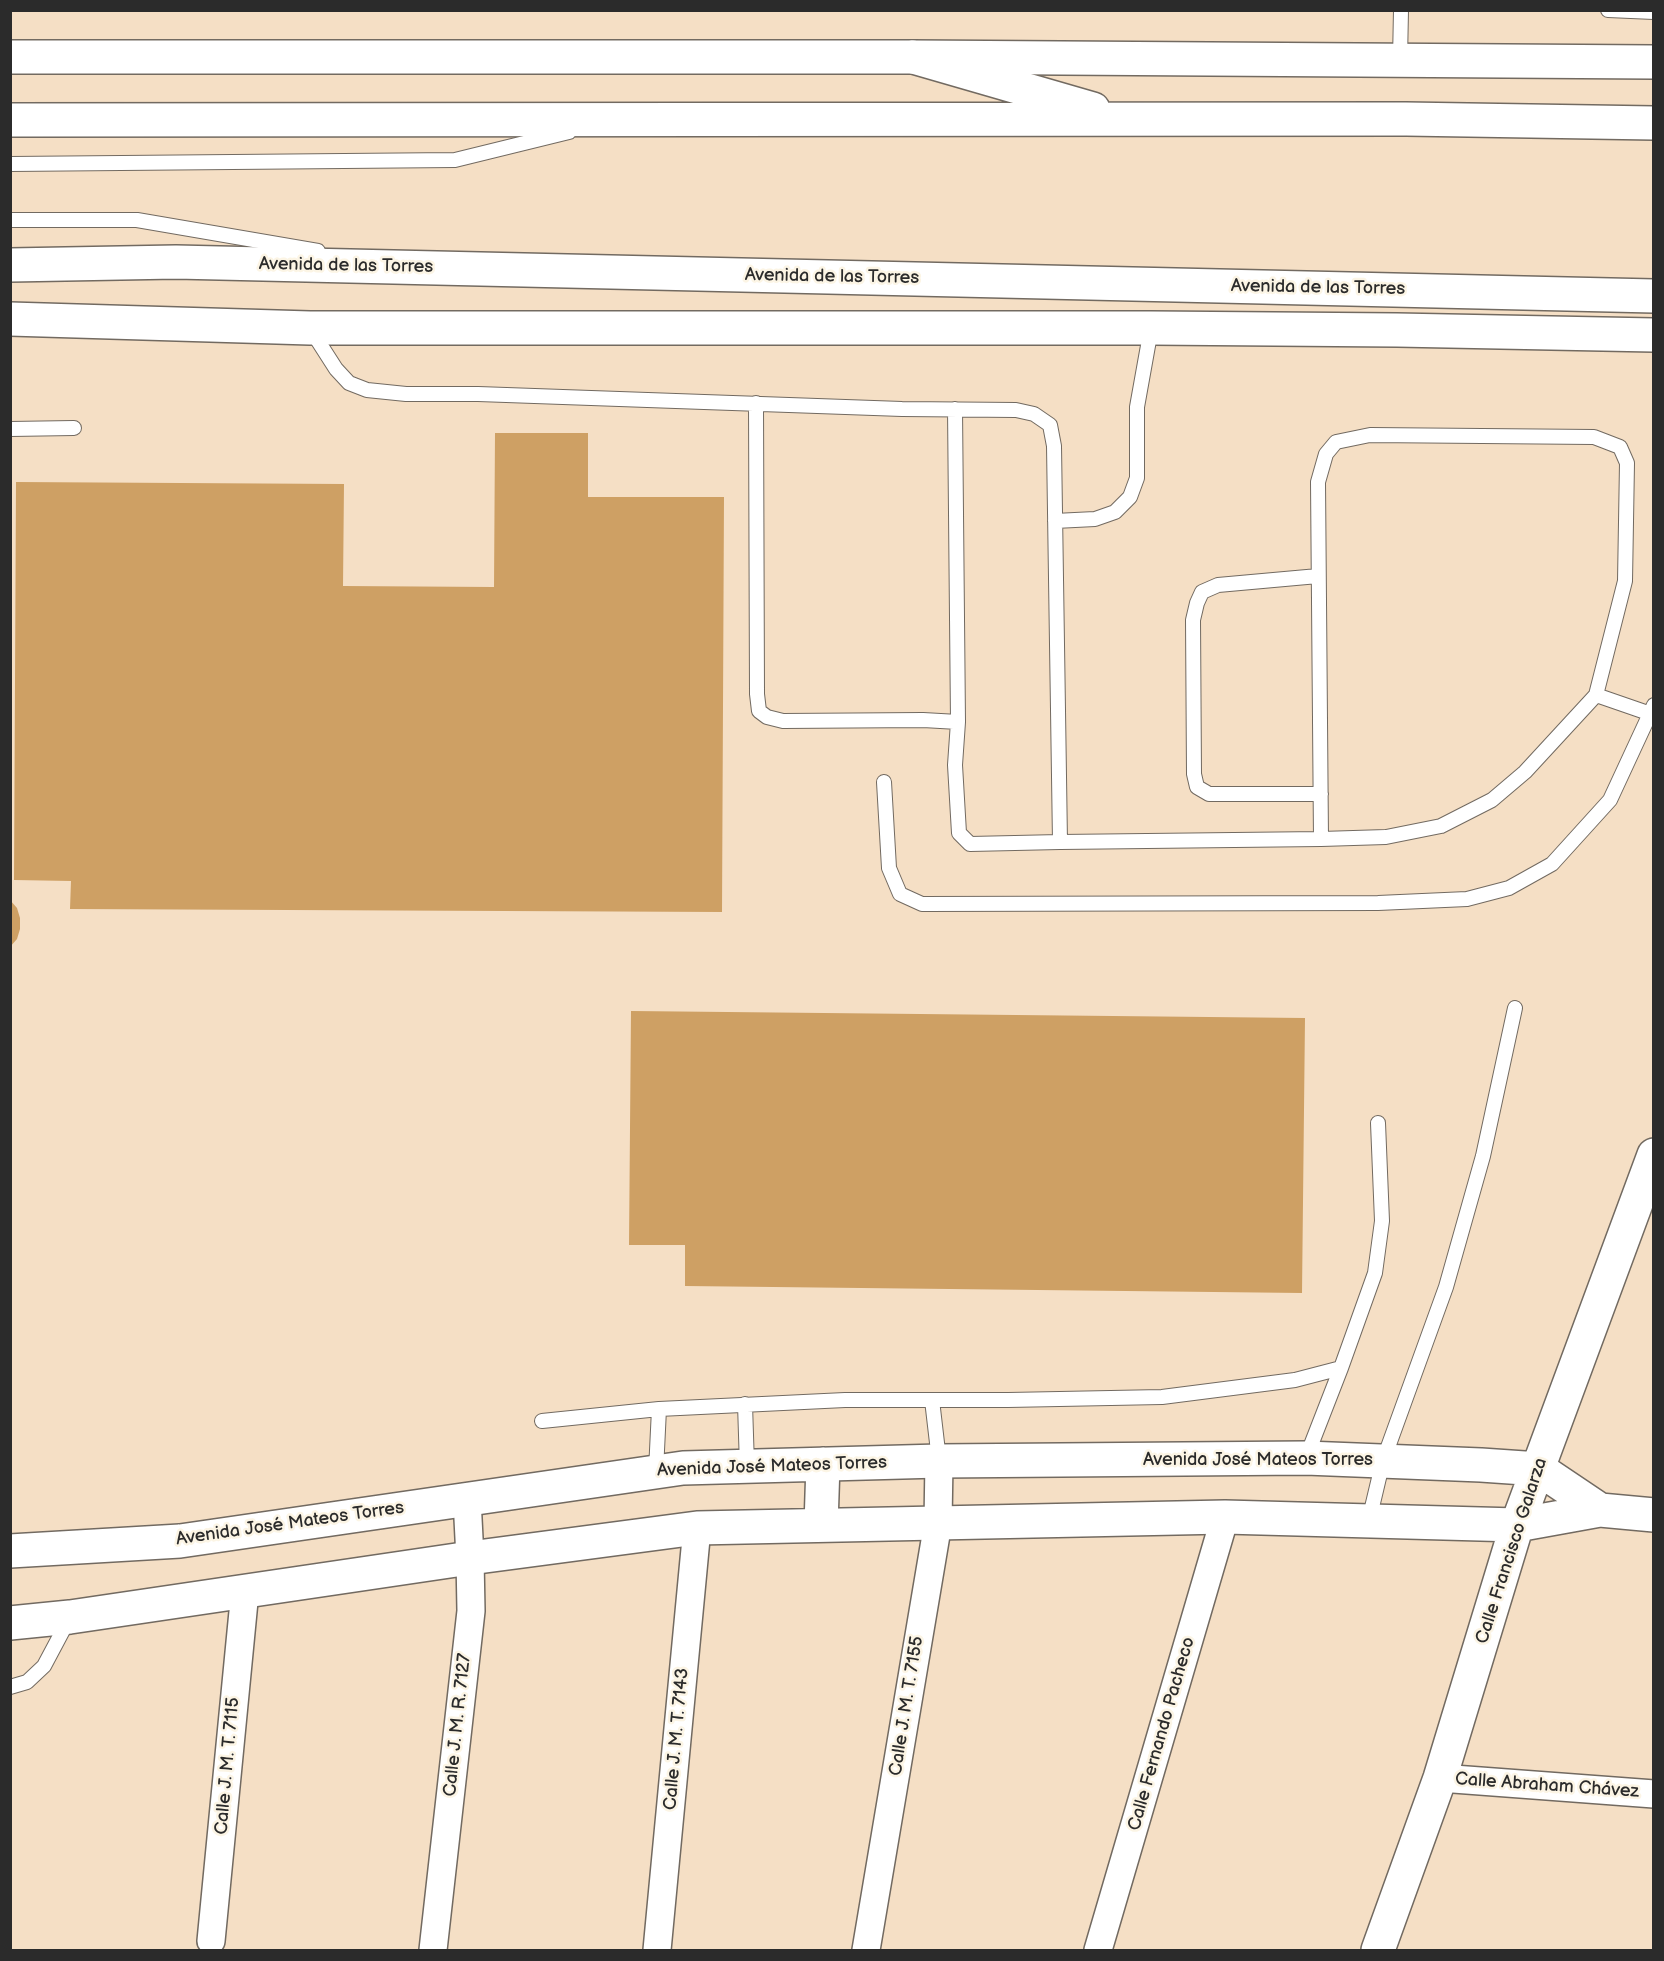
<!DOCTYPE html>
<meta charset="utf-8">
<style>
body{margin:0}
#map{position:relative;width:1664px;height:1961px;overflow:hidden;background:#f5dfc5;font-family:"Balsamiq Sans",sans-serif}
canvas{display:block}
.frame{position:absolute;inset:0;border:12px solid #2b2b2b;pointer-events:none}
</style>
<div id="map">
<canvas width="1664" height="1961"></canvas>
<div class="frame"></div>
</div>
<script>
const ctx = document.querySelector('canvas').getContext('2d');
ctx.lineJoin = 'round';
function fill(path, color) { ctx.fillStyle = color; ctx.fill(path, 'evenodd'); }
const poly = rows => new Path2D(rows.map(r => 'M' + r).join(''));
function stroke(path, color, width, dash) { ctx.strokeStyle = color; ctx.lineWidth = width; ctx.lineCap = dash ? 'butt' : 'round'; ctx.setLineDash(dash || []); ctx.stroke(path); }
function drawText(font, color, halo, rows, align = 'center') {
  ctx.font = font + ' "Balsamiq Sans",sans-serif'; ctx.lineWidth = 5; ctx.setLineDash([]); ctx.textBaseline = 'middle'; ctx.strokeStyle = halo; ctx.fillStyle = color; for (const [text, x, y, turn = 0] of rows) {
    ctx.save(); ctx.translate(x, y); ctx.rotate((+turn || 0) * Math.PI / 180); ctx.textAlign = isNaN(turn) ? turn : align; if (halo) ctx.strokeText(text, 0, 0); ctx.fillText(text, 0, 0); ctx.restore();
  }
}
const building = poly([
 [495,433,588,433,588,497,724,497,722,912,70,909,71,881,14,880,16,482,344,484,343,586,494,587],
 [10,900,17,908,20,918,20,929,17,939,10,947],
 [631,1011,1305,1018,1302,1293,685,1286,685,1245,629,1245]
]);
const service = poly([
 [1608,10,1654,12],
 [1400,60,1401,10],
 [10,164,455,160,569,132],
 [10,220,137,220,318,251],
 [311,330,336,369,349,383,367,390,406,394,478,394,902,409,1016,410,1034,414,1050,425,1054,446,1060,842],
 [756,403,757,694,759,711,767,717,783,721,923,720,958,722,955,765,959,833,970,844,1060,842,1321,839,1386,837,1441,826,1492,800,1525,772,1596,695,1625,581,1627,463,1620,447,1594,437,1370,435,1336,442,1326,454,1318,482,1321,839],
 [955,409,958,722],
 [10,429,74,428],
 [1055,521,1095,519,1115,512,1130,497,1137,478,1137,407,1151,329],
 [1318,576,1218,585,1202,592,1197,603,1193,620,1194,774,1197,787,1209,794,1321,794],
 [1596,695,1651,714],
 [884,782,889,868,900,894,922,904,1378,903,1467,899,1509,888,1552,864,1610,800,1654,705],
 [932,1400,939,1460],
 [745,1404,747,1466],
 [542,1421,659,1409,845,1400,1008,1400,1162,1397,1295,1380,1341,1368],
 [1306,1458,1341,1368,1375,1273,1382,1221,1378,1123],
 [656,1471,659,1409],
 [1369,1520,1383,1461,1446,1287,1483,1156,1515,1008],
 [10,1687,27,1682,44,1666,69,1619]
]);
const minor = poly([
 [1440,1778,1654,1794],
 [211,1941,245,1591],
 [433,1950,471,1611,470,1558,467,1499],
 [657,1950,697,1528],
 [866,1950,938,1523,939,1461],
 [1098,1950,1225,1517]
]);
const tertiary = poly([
 [821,1525,823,1464],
 [10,1551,180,1541,683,1468,939,1461,1306,1458,1481,1465,1539,1469,1600,1510],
 [10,1623,70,1617,470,1558,697,1528,1225,1517,1517,1525,1600,1510,1654,1515],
 [1378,1950,1440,1778,1517,1525,1654,1155]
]);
const primary = poly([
 [10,57,913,57,1654,62],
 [10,319,310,328,1151,328,1397,330,1654,335]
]);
const trunk = poly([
 [913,57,1093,109],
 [10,120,1406,119,1654,123],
 [10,265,176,262,1654,296]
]);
const streetNames = [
 ["Avenida de las Torres",346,266,1],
 ["Avenida de las Torres",832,277,1],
 ["Avenida de las Torres",1318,288,1],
 ["Avenida José Mateos Torres",1258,1460],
 ["Avenida José Mateos Torres",772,1467,-2],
 ["Avenida José Mateos Torres",290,1524,-8],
 ["Calle Francisco Galarza",1512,1551,-72],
 ["Calle J. M. T. 7155",907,1706,-81],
 ["Calle J. M. R. 7127",458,1725,-84],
 ["Calle Fernando Pacheco",1162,1734,-74],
 ["Calle J. M. T. 7143",677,1739,-85],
 ["Calle J. M. T. 7115",228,1766,-85],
 ["Calle Abraham Chávez",1547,1786,4]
];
fill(building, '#cea064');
stroke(service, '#726a61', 16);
stroke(minor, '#726a61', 30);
stroke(tertiary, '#726a61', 36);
stroke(primary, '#726a61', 36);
stroke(trunk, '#726a61', 36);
stroke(service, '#fff', 14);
stroke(minor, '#fff', 27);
stroke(tertiary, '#fff', 33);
stroke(primary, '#fff', 33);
stroke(trunk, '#fff', 33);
drawText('18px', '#2b2b2b', '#fcf5e5', streetNames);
</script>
